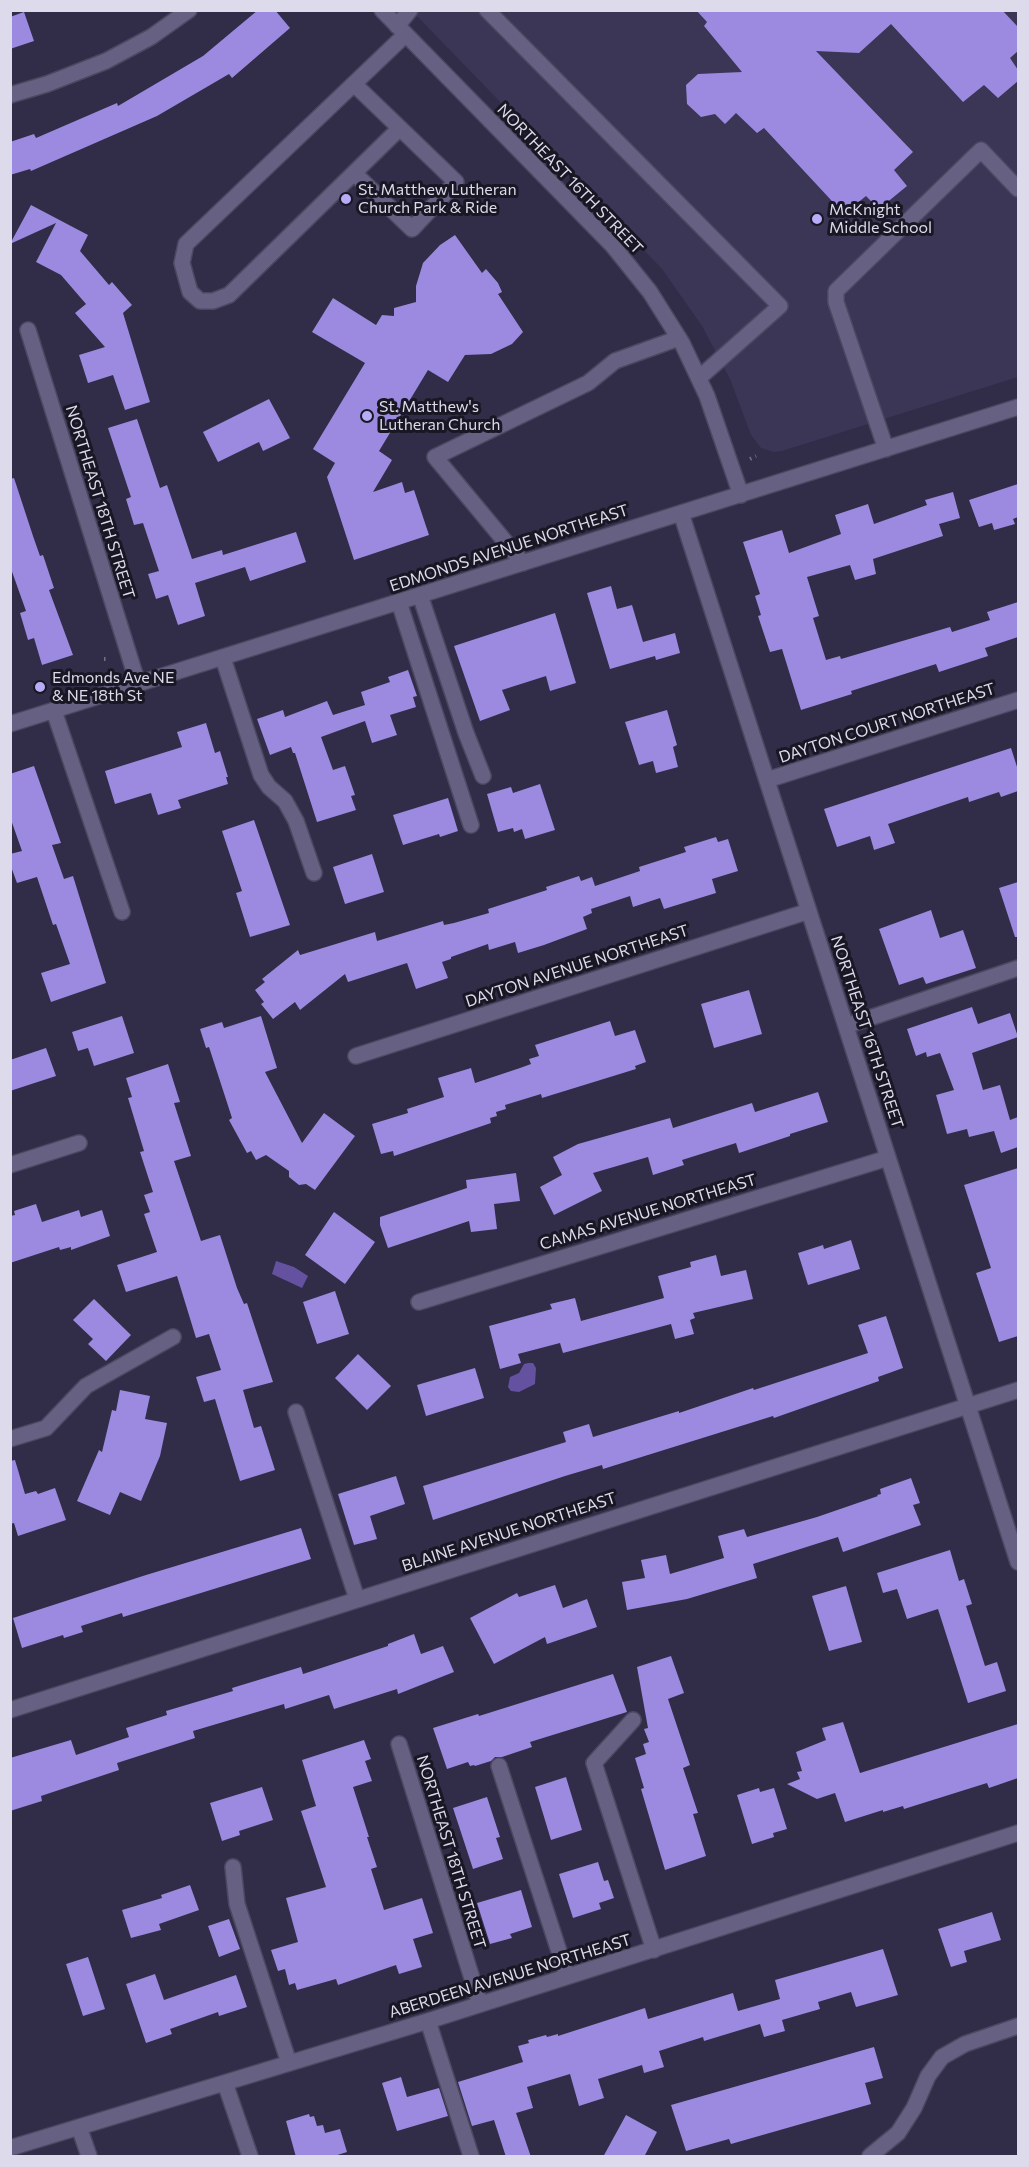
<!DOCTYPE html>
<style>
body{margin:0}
#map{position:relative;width:1029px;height:2167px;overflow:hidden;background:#312c47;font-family:Commissioner,sans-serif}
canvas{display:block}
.frame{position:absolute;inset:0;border:12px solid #dcdaeb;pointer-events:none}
</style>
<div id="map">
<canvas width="1029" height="2167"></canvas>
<div class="frame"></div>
</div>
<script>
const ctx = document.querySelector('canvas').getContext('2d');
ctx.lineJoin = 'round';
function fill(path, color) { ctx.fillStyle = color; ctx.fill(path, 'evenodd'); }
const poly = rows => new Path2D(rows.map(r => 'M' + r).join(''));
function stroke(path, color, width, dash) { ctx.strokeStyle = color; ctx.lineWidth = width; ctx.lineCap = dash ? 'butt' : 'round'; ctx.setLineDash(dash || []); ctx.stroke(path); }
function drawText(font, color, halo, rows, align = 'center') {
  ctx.font = font + ' Commissioner,sans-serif'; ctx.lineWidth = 6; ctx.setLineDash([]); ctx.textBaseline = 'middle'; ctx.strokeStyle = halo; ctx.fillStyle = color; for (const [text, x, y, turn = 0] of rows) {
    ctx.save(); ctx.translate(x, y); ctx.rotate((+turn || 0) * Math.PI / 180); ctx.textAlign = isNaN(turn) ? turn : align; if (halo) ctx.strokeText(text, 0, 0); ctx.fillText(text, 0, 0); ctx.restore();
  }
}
const built = poly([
 [412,11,1018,11,1018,377,782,451,774,452,761,448,751,435,730,379,702,326,662,269]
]);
const water = poly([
 [276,1261,294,1267,308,1276,302,1288,272,1274],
 [528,1363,533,1363,536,1368,535,1384,519,1392,511,1391,508,1387,510,1377,519,1373,524,1364]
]);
const building = poly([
 [258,10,275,10,290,28,232,78,229,74,157,116,31,171,30,169,10,175,10,142,34,134,36,138,117,103,118,106,203,56],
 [696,10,1002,10,1018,27,1018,51,1010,58,1018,70,1018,81,998,98,984,85,963,102,891,24,859,53,816,51,913,152,894,170,907,186,879,209,866,196,844,214,764,128,757,133,736,113,725,124,715,114,701,117,687,104,686,85,698,74,742,72,704,26,707,22],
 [24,12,34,41,10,49,10,17],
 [31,205,88,235,80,251,109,285,112,282,132,305,123,313,150,402,125,410,113,375,88,383,79,355,105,347,75,313,86,304,61,275,36,262,56,223,10,244],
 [455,235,482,273,486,269,498,283,502,292,498,294,523,332,512,344,491,354,465,355,448,382,428,370,379,451,392,460,373,492,402,482,405,493,414,490,429,535,354,560,327,477,335,463,313,449,365,363,312,332,333,298,376,325,382,315,394,316,394,308,416,302,416,286,423,263,440,245],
 [269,399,290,438,263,451,259,442,218,462,203,432],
 [137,419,160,488,167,485,192,559,222,550,223,555,296,532,306,562,250,581,245,567,195,583,205,616,178,625,168,595,156,599,148,574,159,571,143,523,134,525,126,499,131,497,108,428],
 [14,478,33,536,40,556,43,555,54,588,49,590,73,655,42,665,34,638,28,640,20,613,26,611,10,566,10,479],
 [1018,484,1018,517,1013,519,1015,524,994,530,992,523,979,527,969,500],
 [953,492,960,518,939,524,943,536,873,559,876,574,855,580,850,565,807,577,819,616,813,618,826,660,840,656,841,659,950,627,952,632,990,620,987,612,1018,602,1018,637,985,648,988,656,939,672,936,664,851,691,852,694,801,710,782,649,770,652,758,616,761,615,755,596,760,594,743,542,782,530,789,553,841,534,835,515,868,504,874,524,927,505,925,500],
 [611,586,617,609,632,605,643,642,675,633,680,653,656,660,655,656,610,669,587,593],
 [555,613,576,683,550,691,546,676,502,690,510,710,480,721,454,646],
 [408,670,417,696,413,697,416,707,390,715,397,735,372,743,365,721,321,737,333,770,345,766,355,795,351,796,356,810,317,822,295,753,293,753,291,747,270,755,257,719,283,710,285,717,327,701,333,715,365,705,361,692,390,682,388,677],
 [667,710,677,745,673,747,678,767,656,773,653,761,639,765,625,722],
 [206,723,215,753,220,751,228,777,226,777,228,784,178,800,181,808,158,815,151,793,115,804,105,771,182,747,177,732],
 [1011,748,1018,770,1018,791,1001,797,999,792,969,802,968,797,888,824,895,843,874,850,870,836,837,847,824,809],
 [34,766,61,843,52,845,64,879,73,876,106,983,51,1002,41,973,70,964,56,924,53,925,37,877,17,883,10,864,10,854,22,851,10,817,10,774],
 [540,784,555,830,525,839,522,829,514,832,513,828,498,832,487,794,511,787,513,793],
 [448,798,458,831,440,837,439,834,403,845,393,815],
 [254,820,290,925,250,937,236,893,242,891,222,831],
 [716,837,718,842,728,839,738,871,712,879,716,893,664,909,660,898,633,907,630,896,591,909,592,913,583,917,587,929,544,945,518,953,515,942,489,950,488,944,451,957,451,959,442,962,448,978,416,989,407,963,348,982,345,974,300,1010,295,1002,273,1019,261,1004,264,1002,255,990,265,982,262,979,298,950,300,955,375,932,377,941,443,921,444,925,454,923,489,913,488,909,547,890,546,887,579,876,581,881,592,877,595,886,640,871,639,867,686,852,684,847],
 [372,854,384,892,345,904,333,867],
 [1018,882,1018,937,1015,937,999,888],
 [931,910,940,938,963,930,976,968,926,984,923,977,899,985,879,929],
 [749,990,762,1034,714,1048,701,1004],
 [972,1007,978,1024,1010,1013,1018,1037,972,1053,983,1090,1000,1085,1010,1120,1018,1117,1018,1147,1001,1153,994,1131,969,1137,967,1129,947,1134,936,1095,954,1090,940,1053,927,1057,926,1052,916,1056,907,1029],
 [122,1016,134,1053,94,1066,88,1048,78,1051,72,1032],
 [261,1016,277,1068,265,1072,302,1143,324,1113,355,1136,315,1190,306,1184,299,1185,289,1177,289,1171,266,1155,256,1160,251,1151,247,1153,229,1120,232,1118,209,1047,206,1048,200,1029,222,1022,224,1028],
 [610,1021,615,1036,635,1030,646,1062,635,1066,636,1069,542,1098,541,1094,505,1105,506,1109,496,1112,497,1116,490,1118,491,1123,394,1156,393,1151,381,1154,372,1124,408,1113,407,1109,444,1097,438,1078,471,1068,475,1083,520,1068,531,1064,529,1059,539,1056,535,1045],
 [46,1048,56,1076,10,1091,10,1060],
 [168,1064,180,1102,174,1103,191,1156,174,1161,201,1241,220,1235,237,1288,244,1304,247,1303,273,1382,243,1390,254,1428,261,1426,275,1470,240,1481,215,1399,204,1402,196,1377,221,1370,209,1334,196,1338,177,1276,126,1292,117,1265,157,1252,144,1214,150,1212,144,1195,153,1192,140,1152,144,1151,128,1098,132,1097,126,1078],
 [818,1092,828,1122,790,1134,790,1136,739,1153,736,1143,682,1160,684,1165,653,1175,648,1157,593,1173,602,1191,554,1215,540,1187,562,1175,553,1157,578,1144,670,1118,673,1128,752,1103,755,1112],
 [1018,1168,1018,1336,999,1342,976,1273,991,1268,964,1185],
 [516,1173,520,1201,494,1204,497,1229,471,1232,469,1221,388,1248,380,1225,380,1217,467,1188,466,1180],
 [36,1204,42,1222,79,1210,81,1217,102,1210,110,1236,71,1250,71,1247,60,1250,59,1247,10,1263,10,1216,15,1215,14,1211],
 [334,1212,375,1242,345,1284,305,1255],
 [851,1240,860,1269,808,1285,798,1253,823,1245,824,1249],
 [716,1255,721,1276,746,1270,753,1299,693,1313,695,1318,690,1320,694,1334,675,1339,671,1324,563,1353,560,1343,518,1354,521,1363,500,1369,489,1326,552,1309,550,1304,575,1298,581,1321,664,1298,658,1276,691,1267,690,1262],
 [335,1291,349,1334,317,1344,303,1302],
 [94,1299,131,1335,106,1361,88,1344,93,1339,73,1320],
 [886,1316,903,1368,878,1377,879,1381,774,1418,773,1416,603,1469,602,1465,565,1476,433,1520,423,1486,566,1442,563,1432,589,1424,593,1437,679,1411,679,1413,753,1388,754,1390,868,1353,858,1325],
 [358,1354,391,1386,367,1410,335,1378],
 [475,1368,484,1398,426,1416,417,1385],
 [120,1390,150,1396,145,1419,167,1423,160,1456,141,1501,120,1492,110,1515,77,1501,99,1450,102,1452,112,1410,116,1411],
 [15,1460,25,1494,36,1491,38,1494,55,1488,66,1520,18,1536,14,1523,10,1524,10,1461],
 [396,1476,405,1504,370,1516,377,1539,354,1545,338,1494],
 [911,1478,920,1503,913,1505,921,1525,843,1552,838,1537,753,1564,757,1578,687,1599,627,1610,622,1582,645,1578,641,1560,666,1555,670,1574,724,1558,718,1536,744,1529,747,1537,817,1517,878,1496,877,1495,881,1494,880,1489],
 [301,1528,311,1559,123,1617,122,1613,81,1626,83,1632,64,1638,63,1635,22,1648,13,1618,146,1575],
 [950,1550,959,1581,964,1579,972,1604,966,1606,985,1666,997,1662,1006,1691,968,1703,938,1609,907,1619,897,1589,883,1593,877,1573],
 [555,1585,563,1608,587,1599,597,1627,547,1644,545,1637,494,1664,470,1618,517,1593,519,1597],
 [846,1586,862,1642,829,1651,812,1596],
 [414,1634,421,1654,443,1646,454,1672,398,1694,397,1689,334,1709,329,1695,285,1709,284,1704,193,1731,195,1738,117,1763,119,1770,41,1796,42,1801,10,1811,10,1758,71,1740,76,1755,129,1737,126,1728,167,1715,166,1711,233,1691,232,1688,301,1667,303,1674,388,1646,388,1644],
 [671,1656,684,1693,668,1699,690,1765,683,1768,698,1813,693,1814,706,1856,665,1870,641,1789,644,1788,635,1758,646,1754,643,1744,649,1742,644,1729,648,1728,637,1667],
 [613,1674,627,1712,530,1742,532,1747,502,1757,495,1757,491,1761,475,1766,474,1765,470,1766,468,1762,447,1769,433,1728,478,1714,479,1716],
 [843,1722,860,1773,1018,1724,1018,1778,989,1788,987,1783,904,1809,903,1806,883,1812,883,1810,845,1822,835,1793,817,1799,787,1784,800,1779,797,1772,802,1771,796,1752,826,1740,822,1728],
 [364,1740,371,1759,365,1761,372,1781,353,1787,369,1837,367,1837,377,1867,371,1869,384,1910,422,1898,433,1933,413,1939,422,1967,399,1974,396,1965,338,1985,336,1979,297,1990,295,1983,289,1985,285,1969,278,1971,271,1950,298,1942,286,1898,326,1887,301,1811,316,1806,302,1760],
 [566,1777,582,1830,551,1840,535,1787],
 [262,1787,273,1820,239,1831,240,1835,222,1841,210,1803],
 [759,1788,760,1792,774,1788,787,1829,773,1833,774,1837,752,1844,737,1795],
 [487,1797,500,1837,496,1838,503,1859,473,1869,453,1808],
 [598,1862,604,1881,608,1880,614,1898,599,1903,601,1909,573,1918,559,1874],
 [190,1885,199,1910,159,1924,161,1930,131,1938,122,1910,162,1898,161,1895],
 [521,1890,532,1927,510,1934,512,1938,490,1944,477,1903],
 [992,1912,1001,1940,964,1951,967,1962,951,1967,938,1929],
 [229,1919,240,1949,219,1957,208,1926],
 [883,1949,898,1995,856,2007,851,1992,818,2002,820,2009,782,2020,785,2031,764,2037,760,2024,704,2041,703,2037,659,2051,664,2067,644,2073,642,2065,598,2079,604,2098,579,2106,570,2074,527,2087,533,2108,516,2113,531,2157,506,2157,494,2120,472,2126,458,2082,523,2062,518,2046,529,2043,528,2040,546,2035,547,2037,558,2034,558,2036,645,2008,648,2019,733,1993,738,2011,780,1999,775,1980],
 [88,1957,105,2009,83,2016,66,1964],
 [155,1974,164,2000,236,1975,247,2007,219,2016,218,2012,170,2029,172,2034,146,2043,126,1984],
 [874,2047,883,2078,865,2083,871,2104,731,2144,729,2139,686,2151,671,2105],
 [401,2077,407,2097,439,2088,448,2116,397,2131,382,2083],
 [309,2114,310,2117,314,2116,317,2126,323,2125,325,2133,340,2129,347,2152,331,2157,296,2157,286,2121],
 [626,2115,657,2132,644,2157,603,2157]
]);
const path = poly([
 [750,459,756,456],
 [104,659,107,659]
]);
const minor = poly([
 [382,10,613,246,650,292,682,343,707,396,741,495],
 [487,10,780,306,699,378],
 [397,26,410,10],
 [10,95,47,84,106,61,151,37,189,10],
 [400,128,229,295,213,301,200,301,190,292,182,263,186,244,405,35],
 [354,173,412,229,456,182,354,84],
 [28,330,138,684],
 [886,449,836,302,836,291,981,150,1018,189],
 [681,513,1018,1562],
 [523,563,435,457,588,383,615,361,679,338],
 [420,595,466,733,483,776],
 [399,602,471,825],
 [223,658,261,775,269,787,285,801,296,821,314,873],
 [54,711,122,912],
 [10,724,1018,407],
 [767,780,1018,700],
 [846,1026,1018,968],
 [356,1056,809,911],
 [10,1165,79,1143],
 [419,1302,888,1158],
 [296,1412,357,1599],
 [10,1439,46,1428,86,1386,173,1337],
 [10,1710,1018,1390],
 [633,1720,594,1763,654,1950],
 [399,1744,480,2004],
 [499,1766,567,1976],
 [233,1867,237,1904,289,2063],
 [428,2021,471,2156],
 [225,2083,250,2156],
 [79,2127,89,2156],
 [10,2148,428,2021,1018,1833],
 [870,2156,898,2133,914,2108,928,2076,942,2057,965,2044,1018,2026]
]);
const markers = [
 [346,199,6,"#b8abf7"],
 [817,219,6,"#b8abf7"],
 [367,416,6,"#b8abf7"],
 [40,687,6,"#b8abf7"]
];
const streetNames = [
 ["NORTHEAST 16TH STREET",570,179,46],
 ["NORTHEAST 18TH STREET",100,502,73],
 ["EDMONDS AVENUE NORTHEAST",509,548,-18],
 ["DAYTON COURT NORTHEAST",887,723,-18],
 ["DAYTON AVENUE NORTHEAST",577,966,-18],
 ["NORTHEAST 16TH STREET",867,1032,72],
 ["CAMAS AVENUE NORTHEAST",648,1212,-17],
 ["BLAINE AVENUE NORTHEAST",509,1532,-18],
 ["NORTHEAST 18TH STREET",451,1852,73],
 ["ABERDEEN AVENUE NORTHEAST",510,1976,-17]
];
const poiNames = [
 ["St. Matthew Lutheran",358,190],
 ["Church Park & Ride",358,208],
 ["McKnight",829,210],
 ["Middle School",829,228],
 ["St. Matthew's",379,407],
 ["Lutheran Church",379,425],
 ["Edmonds Ave NE",52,678],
 ["& NE 18th St",52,696]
];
fill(built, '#3b3556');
fill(water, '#6452a1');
fill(building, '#9b8adf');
stroke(minor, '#4c4861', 18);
stroke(path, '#747087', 4, [1.5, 4.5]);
stroke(minor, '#666083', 15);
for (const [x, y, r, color] of markers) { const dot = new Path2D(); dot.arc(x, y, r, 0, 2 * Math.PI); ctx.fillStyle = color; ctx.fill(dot); stroke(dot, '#191723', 2); }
drawText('16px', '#dcdaeb', '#191723', streetNames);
drawText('16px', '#dcdaeb', '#191723', poiNames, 'left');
</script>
